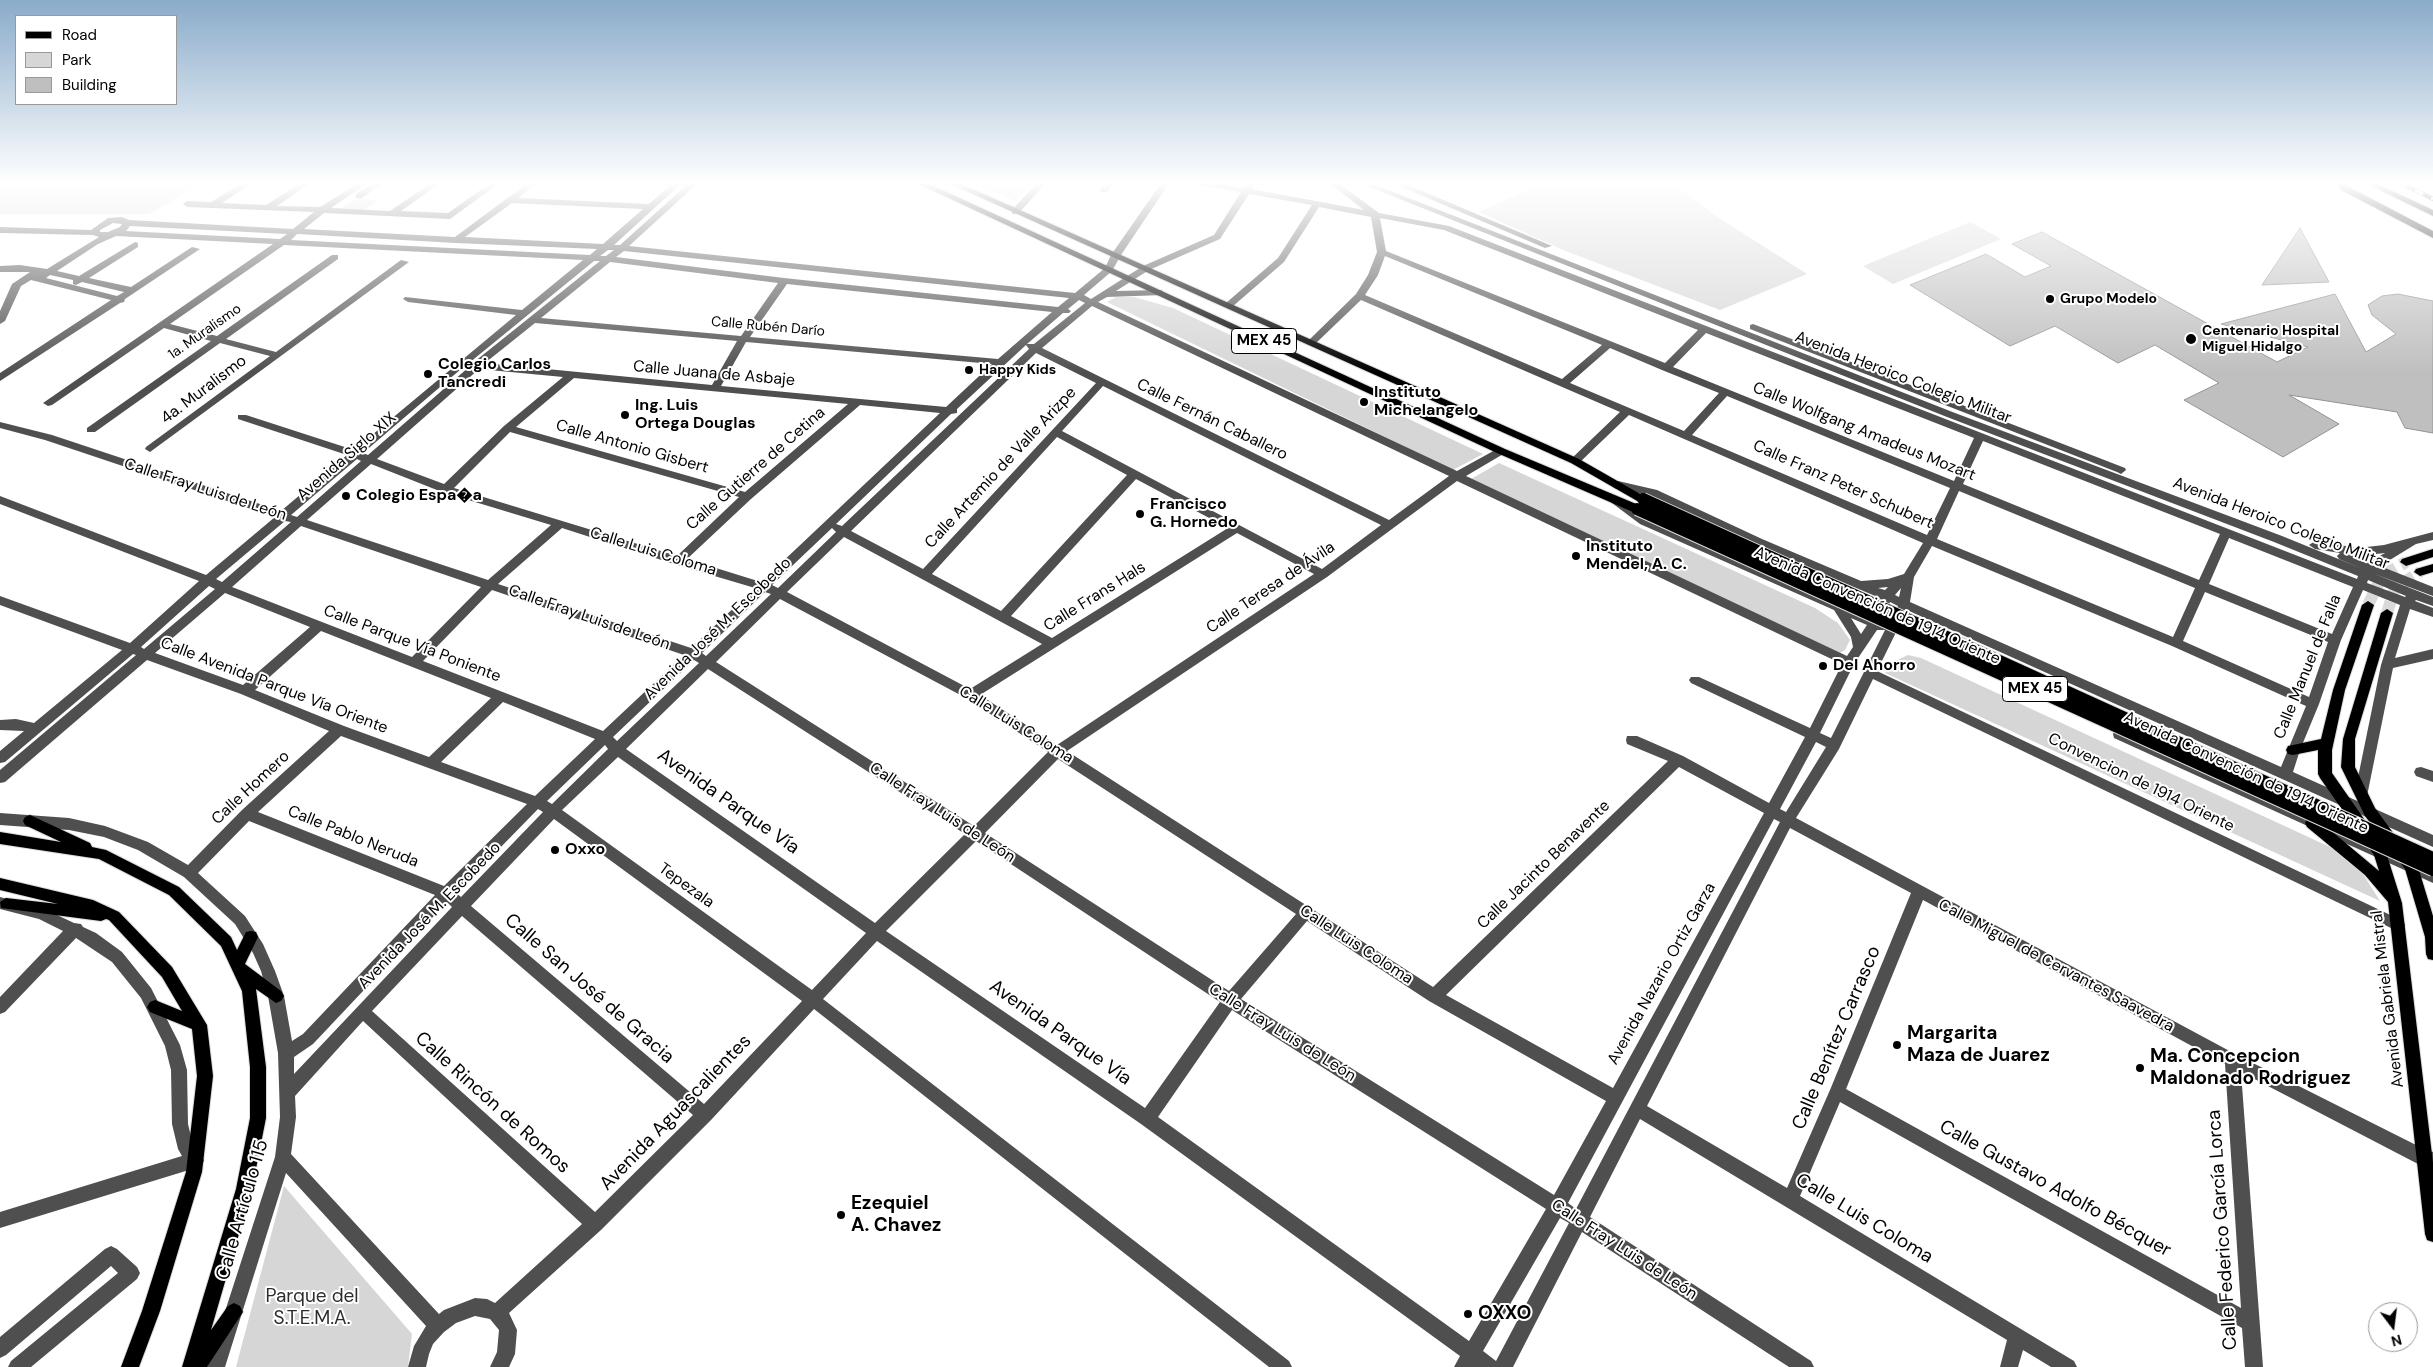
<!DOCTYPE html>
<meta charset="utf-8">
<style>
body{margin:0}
#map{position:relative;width:2433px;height:1367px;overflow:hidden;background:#fff;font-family:"DM Sans",sans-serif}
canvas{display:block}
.legend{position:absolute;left:15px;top:15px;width:162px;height:90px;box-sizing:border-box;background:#fff;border:1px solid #999;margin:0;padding:6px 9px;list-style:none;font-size:15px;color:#000}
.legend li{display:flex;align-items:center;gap:10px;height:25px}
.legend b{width:25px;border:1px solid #999}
.north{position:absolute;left:2368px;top:1302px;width:50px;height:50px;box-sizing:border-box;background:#fff;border:1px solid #999;border-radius:50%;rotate:165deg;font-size:14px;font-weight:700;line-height:20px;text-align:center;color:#000}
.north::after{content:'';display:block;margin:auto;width:18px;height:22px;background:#000;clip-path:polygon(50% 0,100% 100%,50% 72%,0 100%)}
</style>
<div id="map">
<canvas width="2433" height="1367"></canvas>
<ul class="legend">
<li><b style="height:6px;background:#000"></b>Road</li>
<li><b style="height:14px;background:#d6d6d6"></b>Park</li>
<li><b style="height:14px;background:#bfbfbf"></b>Building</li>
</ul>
<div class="north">N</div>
</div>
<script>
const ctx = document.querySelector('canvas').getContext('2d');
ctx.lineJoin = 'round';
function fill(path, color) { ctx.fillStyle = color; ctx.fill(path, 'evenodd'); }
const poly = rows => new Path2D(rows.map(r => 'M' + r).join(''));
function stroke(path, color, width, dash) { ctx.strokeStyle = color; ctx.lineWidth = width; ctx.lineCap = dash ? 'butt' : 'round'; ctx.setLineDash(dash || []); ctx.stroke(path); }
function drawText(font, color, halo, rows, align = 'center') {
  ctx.font = font + ' "DM Sans",sans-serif'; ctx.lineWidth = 4; ctx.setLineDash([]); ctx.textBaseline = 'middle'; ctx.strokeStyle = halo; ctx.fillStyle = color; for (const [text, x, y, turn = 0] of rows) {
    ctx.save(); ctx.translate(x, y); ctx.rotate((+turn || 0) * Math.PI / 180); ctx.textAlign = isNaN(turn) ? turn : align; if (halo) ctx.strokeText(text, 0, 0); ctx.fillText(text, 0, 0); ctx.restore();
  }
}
const green = poly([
 [0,182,204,182,149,214,0,214],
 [972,182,1033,182,1015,201],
 [1546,182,1672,182,1716,216,1807,274,1720,310,1563,250,1479,212],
 [358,198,378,201,361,212,338,210],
 [1970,222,2001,239,1893,284,1863,266],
 [1116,297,1134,297,1173,308,1483,454,1453,470,1107,302],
 [1499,463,1815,608,1838,623,1850,640,1845,650,1840,653,1471,479],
 [1908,655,1921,658,2330,847,2363,874,2380,901,1885,673,1893,662],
 [284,1186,412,1334,408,1367,236,1367]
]);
const building = poly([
 [2300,228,2329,282,2262,285,2300,228],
 [2042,232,2277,362,2308,347,2221,324,2335,294,2366,352,2396,334,2372,315,2368,305,2371,303,2382,296,2398,294,2433,301,2433,433,2405,428,2397,412,2289,395,2339,424,2283,457,2184,400,2219,383,2155,345,2118,363,2055,326,2010,346,1910,285,1986,254,2025,277,2051,266,2012,244,2042,232]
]);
const majorTunnel = poly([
 [2368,605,2382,576,2406,562],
 [2387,613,2395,588,2420,572]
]);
const minor = poly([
 [244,182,254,182,222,203,266,205,302,182,312,182,277,206,320,207,360,182,369,182,331,208,390,211,433,182,442,182,401,211,448,213,492,182,501,182,450,219,324,213,304,229,455,237,529,182,538,182,518,198,649,204,674,182,683,182,614,245,620,245,690,182,699,182,629,246,1075,293,1105,268,1111,255,1162,182,1170,182,1121,255,1112,271,1084,295,1091,299,1143,266,1214,235,1241,192,1200,185,1196,182,1213,182,1244,188,1248,182,1256,182,1252,189,1364,210,1328,182,1337,182,1379,213,1449,226,2357,579,2358,576,2274,542,1947,417,1357,182,1368,182,1955,413,2282,536,2363,569,2339,559,2337,556,2340,553,2315,549,2309,545,2315,541,2358,548,2384,545,2433,532,2433,540,2416,544,2380,566,2433,587,2433,596,2372,573,2433,597,2433,606,2416,600,2415,601,2433,608,2433,617,2410,609,2395,658,2433,649,2433,659,2393,668,2367,796,2362,797,2357,796,2355,792,2381,665,2400,605,2363,590,2341,640,2319,704,2300,750,2293,772,2433,835,2433,847,1907,610,1877,671,2403,921,2405,925,2403,929,2398,931,2393,929,1873,679,1839,749,1796,818,2237,1055,2426,1150,2433,1152,2433,1168,2418,1164,2241,1072,2263,1367,2245,1367,2242,1328,1840,1102,1800,1196,2074,1361,2077,1367,2051,1367,2023,1350,2018,1367,2000,1367,2007,1340,1640,1119,1590,1217,1811,1361,1814,1367,1789,1367,1582,1232,1513,1367,1454,1367,1460,1356,1141,1124,877,941,823,999,1289,1361,1292,1367,1269,1367,814,1009,711,1120,601,1230,509,1313,517,1330,515,1354,509,1367,490,1367,497,1352,499,1330,490,1319,475,1316,456,1323,444,1332,433,1344,429,1354,426,1367,408,1367,414,1346,426,1326,286,1173,225,1367,207,1367,275,1157,280,1117,278,1053,268,996,261,971,253,953,235,924,184,877,138,850,104,837,69,830,0,825,0,813,69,818,105,826,148,842,188,865,242,810,329,731,241,694,147,660,5,782,0,783,0,770,136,655,133,654,5,762,0,763,0,751,24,731,0,730,0,720,16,719,34,723,122,650,0,605,0,596,130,643,199,581,0,504,0,496,206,575,275,517,45,440,0,428,0,422,52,435,281,511,347,455,238,419,238,415,246,415,354,450,516,315,408,302,403,299,405,297,522,310,583,260,284,245,170,324,217,336,332,255,338,255,338,259,226,339,276,352,401,260,409,262,150,452,145,449,146,447,270,356,220,343,95,432,87,432,87,428,211,341,164,328,52,405,48,406,43,403,273,244,116,236,98,244,57,271,79,276,135,242,138,243,138,247,89,278,131,287,192,247,200,249,125,299,124,302,120,303,0,381,0,373,111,300,31,280,21,286,5,321,0,324,0,311,12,284,30,272,0,272,0,266,20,265,47,269,99,237,93,235,0,233,0,227,91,230,108,218,122,217,129,220,293,229,314,212,187,207,183,204,187,201,211,202,244,182],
 [1249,194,1312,205,1278,258,1226,303,1226,307,1232,307,1284,262,1319,207,1371,217,1377,252,1368,275,1356,294,1309,340,1309,344,1315,344,1361,300,1620,412,1571,459,1570,461,1571,463,1579,463,1629,415,1923,543,1904,574,1888,579,1861,581,1762,539,1657,490,1618,481,1614,482,1613,485,1614,488,1650,496,1754,545,1880,598,1871,617,1648,518,1618,497,1610,497,1608,500,1640,524,1834,610,1851,637,1853,647,1847,656,1466,476,1505,453,1505,449,1497,449,1457,471,1098,302,1107,297,1163,295,1163,291,1160,290,1116,291,1149,270,1220,239,1249,194],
 [512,203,643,209,603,244,465,237,512,203],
 [1380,218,1444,230,1698,330,1665,363,1386,251,1380,218],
 [113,223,122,224,120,227,108,232,100,232,100,230,113,223],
 [130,226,287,234,280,239,126,231,130,226],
 [297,234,456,243,597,249,590,255,291,240,297,234],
 [608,250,614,250,606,256,600,256,608,250],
 [624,251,1069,298,1058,307,784,278,616,257,624,251],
 [1385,256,1602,345,1562,379,1365,295,1378,275,1385,256],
 [594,261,600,261,474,362,469,363,594,261],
 [610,262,778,283,741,336,541,318,610,262],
 [50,275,73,280,73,284,76,285,82,282,124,292,117,296,46,278,50,275],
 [787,284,1052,312,998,359,750,337,787,284],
 [1079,300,1085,303,1034,344,1027,344,1063,313,1069,313,1071,311,1068,309,1079,300],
 [1092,306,1449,476,1389,520,1042,348,1092,306],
 [535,323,737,341,712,385,485,363,535,323],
 [1706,333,1974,438,1954,481,1673,367,1706,333],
 [746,342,992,364,946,407,721,386,746,342],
 [1026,345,1029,349,842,526,836,524,951,414,957,413,957,409,1026,345],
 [1610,348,1662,370,1719,393,1684,431,1570,383,1610,348],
 [1036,353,1096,383,923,569,851,531,1036,353],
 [468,363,469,367,368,455,363,453,468,363],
 [479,369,563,377,504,426,444,484,377,459,479,369],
 [574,378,848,404,745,492,516,427,574,378],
 [1103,386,1381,525,1322,569,1062,431,1103,386],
 [1727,396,1950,488,1927,535,1692,435,1727,396],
 [860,405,940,413,761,582,687,559,751,499,860,405],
 [510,432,739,497,677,556,454,488,510,432],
 [1057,437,1127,475,1001,611,932,574,1057,437],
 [1983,441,2220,534,2199,580,1963,484,1983,441],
 [357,459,361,461,297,517,291,515,357,459],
 [371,464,442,492,551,525,488,580,307,520,371,464],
 [1136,479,1228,528,1052,638,1011,616,1136,479],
 [1457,481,1842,664,1810,728,1699,677,1691,677,1689,680,1691,683,1805,737,1769,803,1683,756,1637,736,1627,736,1626,740,1627,744,1668,761,1433,987,1067,751,1327,577,1457,481],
 [1959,491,2195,588,2173,637,1937,539,1959,491],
 [285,521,291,522,222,582,216,579,285,521],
 [301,526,481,587,412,657,232,587,301,526],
 [562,528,674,564,755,588,691,648,498,584,562,528],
 [832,528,836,532,778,588,772,585,832,528],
 [1237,533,1314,574,1057,745,980,695,1237,533],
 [844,537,920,578,1042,644,970,689,787,592,844,537],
 [2229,538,2353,587,2332,634,2209,584,2229,538],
 [1932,546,2172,646,2306,706,2281,767,1910,602,1914,577,1932,546],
 [2385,553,2369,562,2351,555,2358,556,2385,553],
 [2368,580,2406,596,2405,597,2367,583,2368,580],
 [209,586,215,589,144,649,141,647,209,586],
 [1888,587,1885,590,1878,588,1888,587],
 [1901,588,1899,597,1895,595,1901,588],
 [492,590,684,655,603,731,423,661,492,590],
 [765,592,771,594,706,656,702,653,765,592],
 [2205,592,2328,642,2309,697,2183,641,2205,592],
 [225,593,310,627,243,685,155,653,225,593],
 [780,599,966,698,1048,752,974,826,716,662,780,599],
 [1890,602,1898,606,1887,626,1881,622,1890,602],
 [1851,618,1867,625,1861,634,1851,618],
 [1877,630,1885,630,1831,738,1820,733,1854,664,1877,630],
 [321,631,491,698,429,757,344,726,255,690,321,631],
 [694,660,699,663,617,741,613,737,694,660],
 [708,669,965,834,875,923,626,749,708,669],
 [503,702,595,739,535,796,441,762,503,702],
 [341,736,527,804,444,886,258,812,341,736],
 [1816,742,1826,747,1786,812,1780,809,1816,742],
 [605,745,608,749,552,804,547,801,605,745],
 [618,757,866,933,812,990,562,810,618,757],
 [1058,759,1296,914,1229,991,985,833,1058,759],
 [1679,767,1764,813,1613,1088,1446,995,1679,767],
 [538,809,543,812,461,897,456,893,538,809],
 [554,819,802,1001,704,1104,471,906,554,819],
 [1774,819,1780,822,1576,1209,1568,1203,1774,819],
 [249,821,435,895,303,1034,292,1041,284,996,275,971,263,944,245,916,198,873,249,821],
 [1790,828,1911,893,1830,1090,1787,1188,1647,1106,1790,828],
 [976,841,1220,1002,1145,1108,886,931,976,841],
 [1923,900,2225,1064,2241,1308,1846,1089,1923,900],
 [447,902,452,907,294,1074,294,1057,313,1044,447,902],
 [462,916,693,1115,595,1212,372,1011,462,916],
 [1307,921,1429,1001,1606,1101,1554,1195,1241,999,1307,921],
 [1232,1010,1546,1209,1469,1341,1158,1117,1232,1010],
 [363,1021,582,1224,495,1303,487,1299,475,1298,444,1310,439,1314,291,1154,296,1117,295,1096,363,1021],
 [1560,1218,1569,1223,1496,1361,1483,1351,1560,1218],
 [375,182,384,182,362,198,356,198,356,194,375,182],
 [1038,182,1047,182,1018,214,1012,214,1012,210,1038,182],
 [1107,182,1115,182,1107,192,1101,192,1100,190,1107,182],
 [1390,182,1401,182,1552,246,1545,248,1390,182],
 [1753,324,2125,468,2126,470,2121,474,2117,472,1750,329,1750,325,1753,324],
 [2119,729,2433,871,2433,883,2114,738,2113,734,2114,730,2119,729],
 [2421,767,2433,771,2433,782,2416,776,2414,772,2416,768,2421,767],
 [0,897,42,908,74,923,81,924,83,927,96,933,122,952,151,988,180,1045,187,1070,188,1124,193,1145,204,1160,202,1166,0,1228,0,1212,182,1156,178,1149,172,1124,171,1070,165,1046,141,998,112,962,76,938,5,1012,0,1014,0,997,63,931,39,919,0,909,0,897],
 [111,1246,117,1249,137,1267,140,1273,137,1279,31,1367,8,1367,11,1361,118,1273,111,1266,6,1355,0,1358,0,1337,105,1249,111,1246]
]);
const major = poly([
 [914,182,925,182,1505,449,1641,506,1643,509,1641,512,1633,512,1497,453,914,182],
 [946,182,957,182,1579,459,1649,499,1647,502,1639,502,1571,463,946,182],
 [2336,182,2344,182,2347,186,2433,231,2433,238,2341,190,2336,182],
 [2363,182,2373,182,2433,210,2433,216,2363,182],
 [2433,549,2433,557,2406,566,2400,562,2402,559,2433,549],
 [2433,564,2433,572,2420,576,2414,572,2416,569,2433,564],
 [2368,601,2374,605,2345,690,2332,750,2332,773,2385,849,2402,903,2433,1163,2433,1242,2427,1240,2425,1234,2388,902,2365,875,2307,827,2305,823,2307,819,2312,817,2317,819,2379,871,2374,855,2320,778,2318,774,2318,750,2293,755,2288,754,2286,750,2288,746,2293,745,2321,739,2333,690,2362,605,2368,601],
 [2387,609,2393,613,2355,739,2355,767,2375,808,2418,867,2433,916,2433,960,2428,959,2426,954,2425,937,2405,869,2365,816,2341,767,2343,739,2381,613,2387,609],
 [30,815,90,843,92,847,106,850,179,887,231,937,237,950,246,932,251,931,256,932,258,937,245,964,281,991,284,996,281,1001,276,1003,256,989,266,1067,266,1118,252,1189,211,1330,228,1306,234,1303,240,1306,243,1312,207,1367,182,1367,236,1189,250,1118,250,1067,242,991,221,946,169,895,99,859,0,844,0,832,61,842,25,825,23,821,25,817,30,815],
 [0,878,93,900,119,912,172,967,207,1025,213,1076,202,1172,160,1311,139,1367,121,1367,142,1311,186,1172,197,1076,192,1029,150,1012,147,1007,150,1002,155,1000,182,1011,162,977,109,920,106,919,101,921,1,908,0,902,6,898,58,904,0,890,0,878]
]);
const rail = poly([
 [2399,182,2433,199]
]);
const majorBridge = poly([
 [1643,499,2433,858],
 [1637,509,2433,870]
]);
const markers = [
 [2050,299,5,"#000"],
 [2191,339,6,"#000"],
 [969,370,5,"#000"],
 [428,374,5,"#000"],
 [1364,402,5,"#000"],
 [625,415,5,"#000"],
 [346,496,5,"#000"],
 [1140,514,5,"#000"],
 [1576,556,5,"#000"],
 [1823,666,5,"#000"],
 [555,850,5,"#000"],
 [1897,1045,5,"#000"],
 [2140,1068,5,"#000"],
 [841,1215,5,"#000"],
 [1468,1314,5,"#000"]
];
const farPoinames = [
 ["Grupo Modelo",2060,299],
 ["Centenario Hospital",2202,331],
 ["Miguel Hidalgo",2202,347],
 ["Happy Kids",979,370]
];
const farStreetnames = [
 ["Calle Rubén Darío",768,327,5],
 ["1a. Muralismo",205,332,-35]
];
const shields = [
 [1264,341,65],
 [2035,689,65]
];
const shieldNames = [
 ["MEX 45",1264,341],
 ["MEX 45",2035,689]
];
const poiNames = [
 ["Colegio Carlos",438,365],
 ["Tancredi",438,383],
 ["Instituto",1374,393],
 ["Michelangelo",1374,411],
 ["Ing. Luis",635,406],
 ["Ortega Douglas",635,424],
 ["Colegio Espa�a",356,496],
 ["Francisco",1150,505],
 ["G. Hornedo",1150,523],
 ["Instituto",1586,547],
 ["Mendel, A. C.",1586,565],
 ["Del Ahorro",1833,666],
 ["Oxxo",565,850]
];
const streetNames = [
 ["Calle Juana de Asbaje",714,374,5],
 ["Avenida Heroico Colegio Militar",1903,378,21],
 ["4a. Muralismo",204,390,-37],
 ["Calle Fernán Caballero",1212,420,26],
 ["Calle Wolfgang Amadeus Mozart",1864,432,22],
 ["Calle Antonio Gisbert",632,447,16],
 ["Avenida Siglo XIX",347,457,-41],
 ["Calle Artemio de Valle Arizpe",1001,468,-47],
 ["Calle Gutierre de Cetina",756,469,-41],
 ["Calle Franz Peter Schubert",1843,485,24],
 ["Calle Fray Luis de León",205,490,18],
 ["Avenida Heroico Colegio Militar",2281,524,21],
 ["Calle Luis Coloma",653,552,17],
 ["Calle Teresa de Ávila",1271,588,-34],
 ["Calle Frans Hals",1095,597,-32],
 ["Avenida Convención de 1914 Oriente",1877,606,24],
 ["Calle Fray Luis de León",589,618,19],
 ["Avenida José M. Escobedo",718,629,-44],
 ["Calle Parque Vía Poniente",412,644,21],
 ["Calle Manuel de Falla",2308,667,-68],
 ["Calle Avenida Parque Vía Oriente",274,686,21],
 ["Calle Luis Coloma",1016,725,32],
 ["Avenida Convención de 1914 Oriente",2246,773,25],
 ["Convencion de 1914 Oriente",2141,783,26],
 ["Calle Homero",251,788,-43],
 ["Calle Fray Luis de León",942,813,33],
 ["Calle Pablo Neruda",353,837,22],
 ["Calle Jacinto Benavente",1544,865,-44],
 ["Tepezala",686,886,36],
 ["Avenida José M. Escobedo",430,916,-46],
 ["Calle Luis Coloma",1356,945,33],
 ["Calle Miguel de Cervantes Saavedra",2056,966,28],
 ["Avenida Nazario Ortiz Garza",1662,974,-61],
 ["Avenida Gabriela Mistral",2388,999,-97],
 ["Calle Fray Luis de León",1282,1033,32],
 ["Calle Fray Luis de León",1624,1250,33]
];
const nearStreetnames = [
 ["Avenida Parque Vía",728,802,35],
 ["Calle San José de Gracia",589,989,41],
 ["Avenida Parque Vía",1060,1033,35],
 ["Calle Benítez Carrasco",1837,1038,-67],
 ["Calle Rincón de Romos",492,1103,42],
 ["Avenida Aguascalientes",676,1113,-46],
 ["Calle Gustavo Adolfo Bécquer",2055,1189,29],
 ["Calle Artículo 115",243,1210,-74],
 ["Calle Luis Coloma",1864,1219,31],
 ["Calle Federico García Lorca",2223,1230,-94]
];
const nearPoinames = [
 ["Margarita",1907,1034],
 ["Maza de Juarez",1907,1056],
 ["Ma. Concepcion",2150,1057],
 ["Maldonado Rodriguez",2150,1079],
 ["Ezequiel",851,1204],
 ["A. Chavez",851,1226],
 ["OXXO",1478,1314]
];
const nearParknames = [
 ["Parque del",312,1297],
 ["S.T.E.M.A.",312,1319]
];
fill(green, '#d6d6d6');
fill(building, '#bfbfbf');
stroke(building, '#939393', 1);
stroke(majorTunnel, '#d9d9d9', 12, [12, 6]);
stroke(major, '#dbdbdb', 2);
fill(minor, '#4f4f4f');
fill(major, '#000');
stroke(rail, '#000', 4.5);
stroke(rail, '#fff', 3, [9]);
stroke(majorBridge, '#dbdbdb', 14, []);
stroke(majorBridge, '#000', 12);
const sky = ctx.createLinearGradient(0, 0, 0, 373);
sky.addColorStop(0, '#8aabca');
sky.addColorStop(0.49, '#fff');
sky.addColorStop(1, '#ffffff00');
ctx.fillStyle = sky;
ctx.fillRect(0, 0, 2433, 373);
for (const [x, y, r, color] of markers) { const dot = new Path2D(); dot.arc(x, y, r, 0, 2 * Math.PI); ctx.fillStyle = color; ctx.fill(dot); stroke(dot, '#fff', 2); }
drawText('bold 14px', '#000', '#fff', farPoinames, 'left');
drawText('14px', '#000', '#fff', farStreetnames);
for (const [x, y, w] of shields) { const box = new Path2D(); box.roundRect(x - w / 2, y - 12.5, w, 25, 4); ctx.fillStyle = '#fff'; ctx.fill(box); stroke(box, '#000', 1); }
drawText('bold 15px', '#000', null, shieldNames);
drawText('bold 16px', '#000', '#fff', poiNames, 'left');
drawText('16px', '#000', '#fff', streetNames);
drawText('19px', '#000', '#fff', nearStreetnames);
drawText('bold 19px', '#000', '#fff', nearPoinames, 'left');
drawText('19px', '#2d2d2d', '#fff', nearParknames);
</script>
